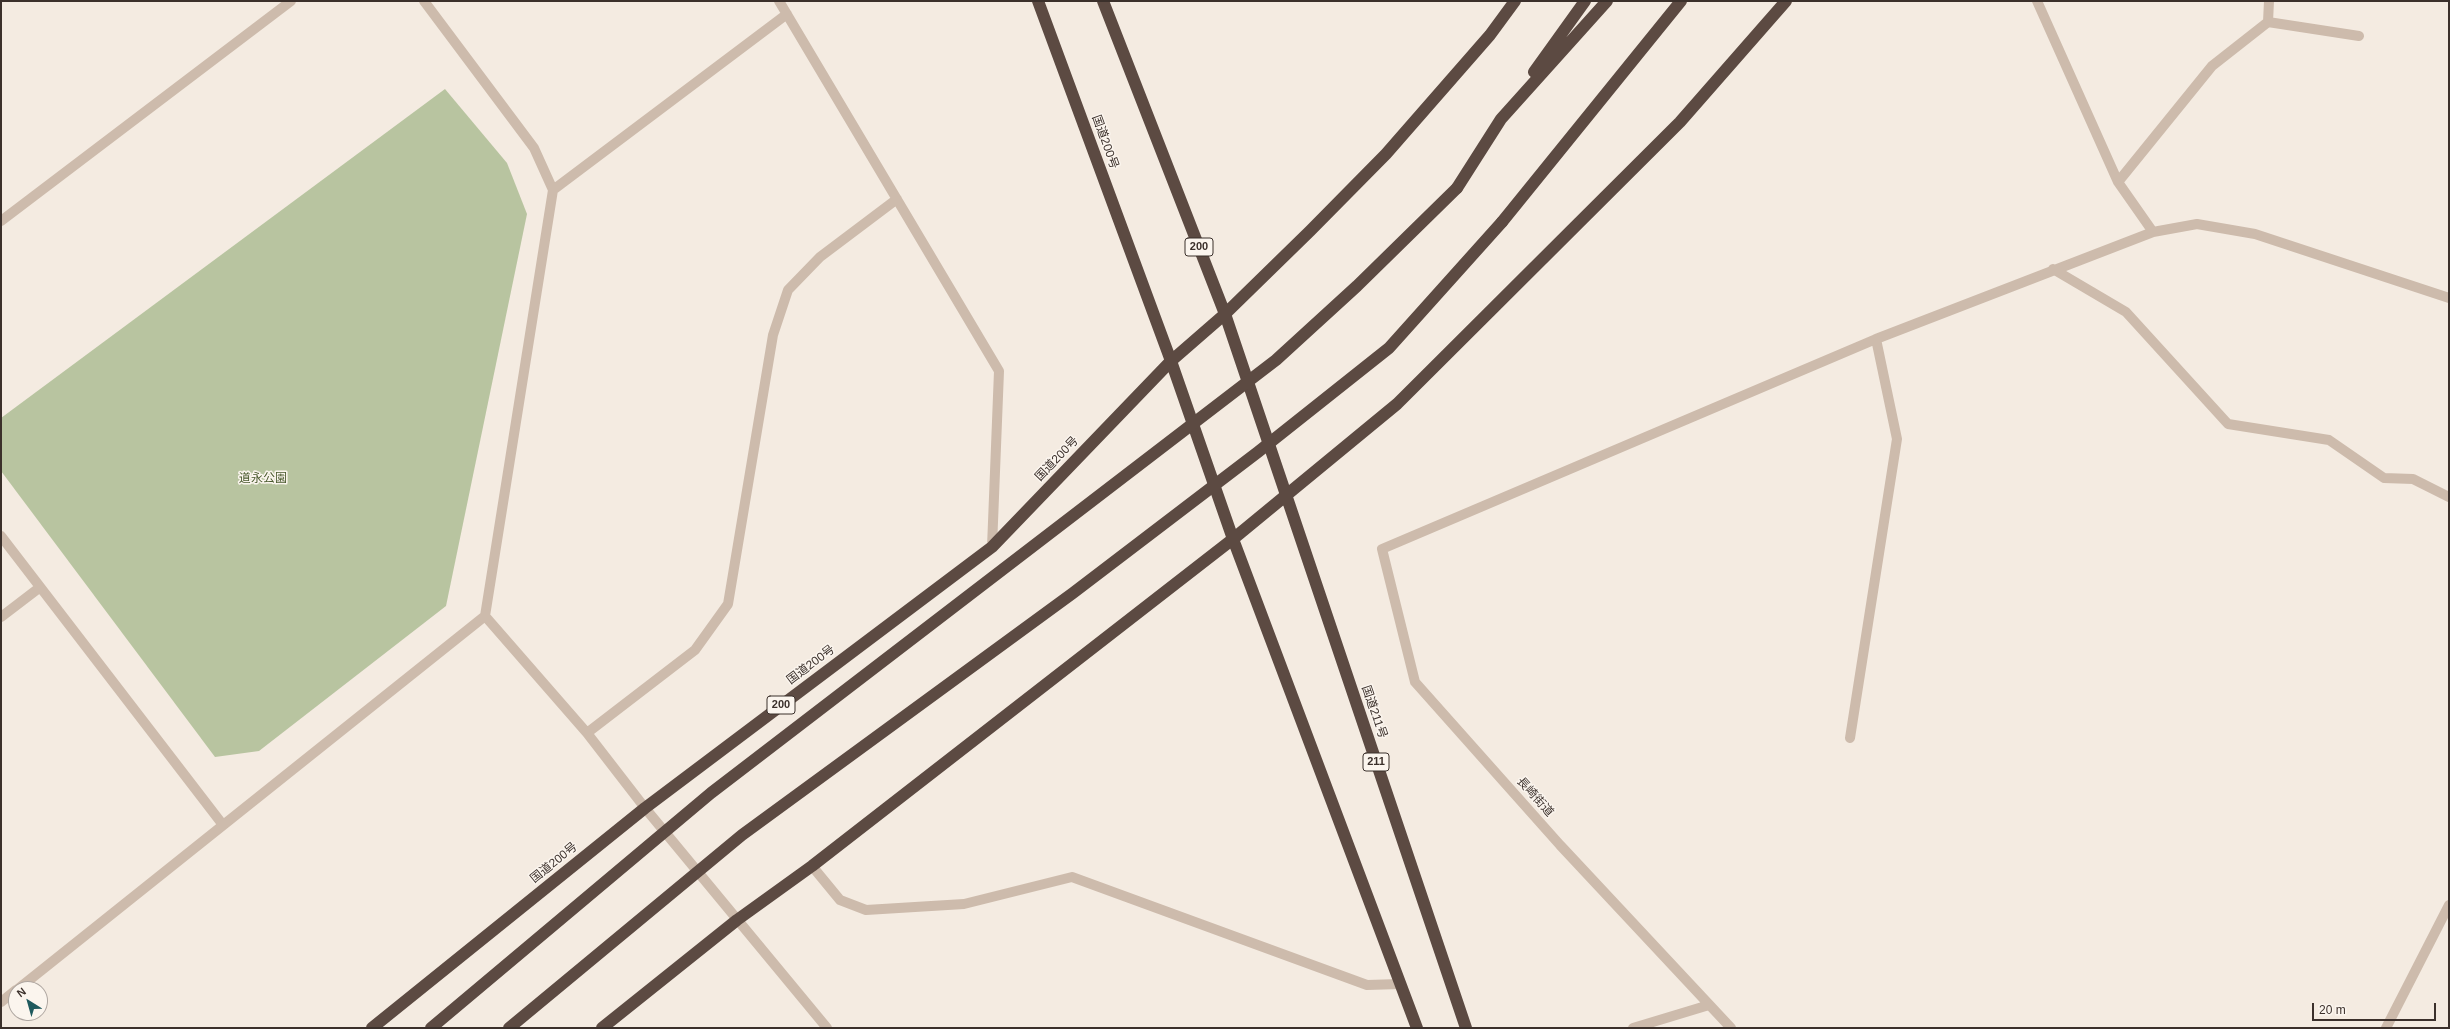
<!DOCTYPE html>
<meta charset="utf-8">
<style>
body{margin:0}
#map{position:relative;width:2450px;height:1029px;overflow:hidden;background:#f4ebe1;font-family:Arial,sans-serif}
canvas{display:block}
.frame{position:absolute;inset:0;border:2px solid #3b302b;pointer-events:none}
.north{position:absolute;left:8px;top:981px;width:40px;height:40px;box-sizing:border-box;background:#fbf5ee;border:1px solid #aea6a0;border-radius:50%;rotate:323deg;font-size:11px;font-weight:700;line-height:16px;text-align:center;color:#3b302b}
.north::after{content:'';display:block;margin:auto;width:14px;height:18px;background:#1f5a5e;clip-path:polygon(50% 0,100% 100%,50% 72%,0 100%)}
.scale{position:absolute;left:2312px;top:1003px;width:124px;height:18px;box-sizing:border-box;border:2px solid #3b302b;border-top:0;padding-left:5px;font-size:12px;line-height:14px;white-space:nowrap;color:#3b302b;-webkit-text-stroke:3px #fbf5ee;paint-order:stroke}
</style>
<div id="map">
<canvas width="2450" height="1029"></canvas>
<div class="frame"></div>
<div class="north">N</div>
<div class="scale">20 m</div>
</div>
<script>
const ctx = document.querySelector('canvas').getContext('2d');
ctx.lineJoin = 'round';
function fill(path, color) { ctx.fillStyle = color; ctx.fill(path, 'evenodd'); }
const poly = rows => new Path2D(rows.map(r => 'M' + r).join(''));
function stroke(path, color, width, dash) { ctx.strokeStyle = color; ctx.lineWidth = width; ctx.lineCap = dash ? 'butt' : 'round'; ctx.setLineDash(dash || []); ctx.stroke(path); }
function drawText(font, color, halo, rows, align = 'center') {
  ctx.font = font + ' Arial,"Noto Sans JP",sans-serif'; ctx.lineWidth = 3; ctx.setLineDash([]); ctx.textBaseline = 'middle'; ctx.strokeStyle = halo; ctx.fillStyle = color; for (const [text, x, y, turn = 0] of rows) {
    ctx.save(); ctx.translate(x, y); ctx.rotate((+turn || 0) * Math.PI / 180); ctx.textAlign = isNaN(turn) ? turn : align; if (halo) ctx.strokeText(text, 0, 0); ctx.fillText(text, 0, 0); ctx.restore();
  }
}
const green = poly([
 [445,89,507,163,527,214,446,606,259,751,215,757,1,471,1,418]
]);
const minor = poly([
 [424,1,534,148,553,190,485,616],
 [779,1,999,371,992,547],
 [2037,1,2118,182,2153,232],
 [2268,22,2269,1],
 [2118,182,2212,66,2268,22,2359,36],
 [553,190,787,14],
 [1,221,291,1],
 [2053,269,2126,312,2228,424,2329,440,2384,478,2413,479,2449,497],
 [1,536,223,825],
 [1,617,39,588],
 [587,733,695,650,728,604,773,335,788,290,820,257,897,199],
 [1850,738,1897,439,1876,339],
 [812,866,840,900,866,910,964,904,1072,877,1367,985,1400,984],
 [18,989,485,616,587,733,645,808,827,1028],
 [1,1002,16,990],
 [1633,1028,1709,1005],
 [1731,1028,1560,845,1415,682,1382,549,1876,339,2153,232,2197,224,2255,234,2449,298],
 [2386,1028,2449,905]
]);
const highway = poly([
 [1038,1,1171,361,1233,539,1417,1028],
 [1103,1,1225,314,1466,1028],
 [1534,72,1585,1],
 [1457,188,1501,119,1607,1],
 [1502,222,1681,1],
 [372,1028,645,808,992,547,1171,361,1225,314,1310,231,1386,154,1490,35,1515,1],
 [602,1028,737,920,812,866,1233,539,1397,404,1680,122,1786,1]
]);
const highwayBridge = poly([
 [431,1028,711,793,1276,360,1357,286,1457,188],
 [509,1028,742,835,1073,593,1258,452,1389,348,1502,222]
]);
const shields = [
 [1199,247,28],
 [781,705,28],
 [1376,762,26]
];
const shieldNames = [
 ["200",1199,247],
 ["200",781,705],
 ["211",1376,762]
];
const streetNames = [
 ["国道200号",1105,142,70],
 ["国道200号",1057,459,-46],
 ["国道200号",811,665,-37],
 ["国道211号",1374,712,71],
 ["長崎街道",1535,797,48],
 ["国道200号",554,863,-39]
];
const parkNames = [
 ["道永公園",263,479]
];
fill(green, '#b8c4a0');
stroke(minor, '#cdbbac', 10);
stroke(highway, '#5c4a42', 12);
stroke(highwayBridge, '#5c4a42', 12);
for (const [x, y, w] of shields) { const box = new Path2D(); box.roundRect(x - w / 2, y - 9, w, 18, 3); ctx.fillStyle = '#fbf5ee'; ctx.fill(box); stroke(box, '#3b302b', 1); }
drawText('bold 11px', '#3b302b', null, shieldNames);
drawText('12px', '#3b302b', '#fbf5ee', streetNames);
drawText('12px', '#4a5a2e', '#fbf5ee', parkNames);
</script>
